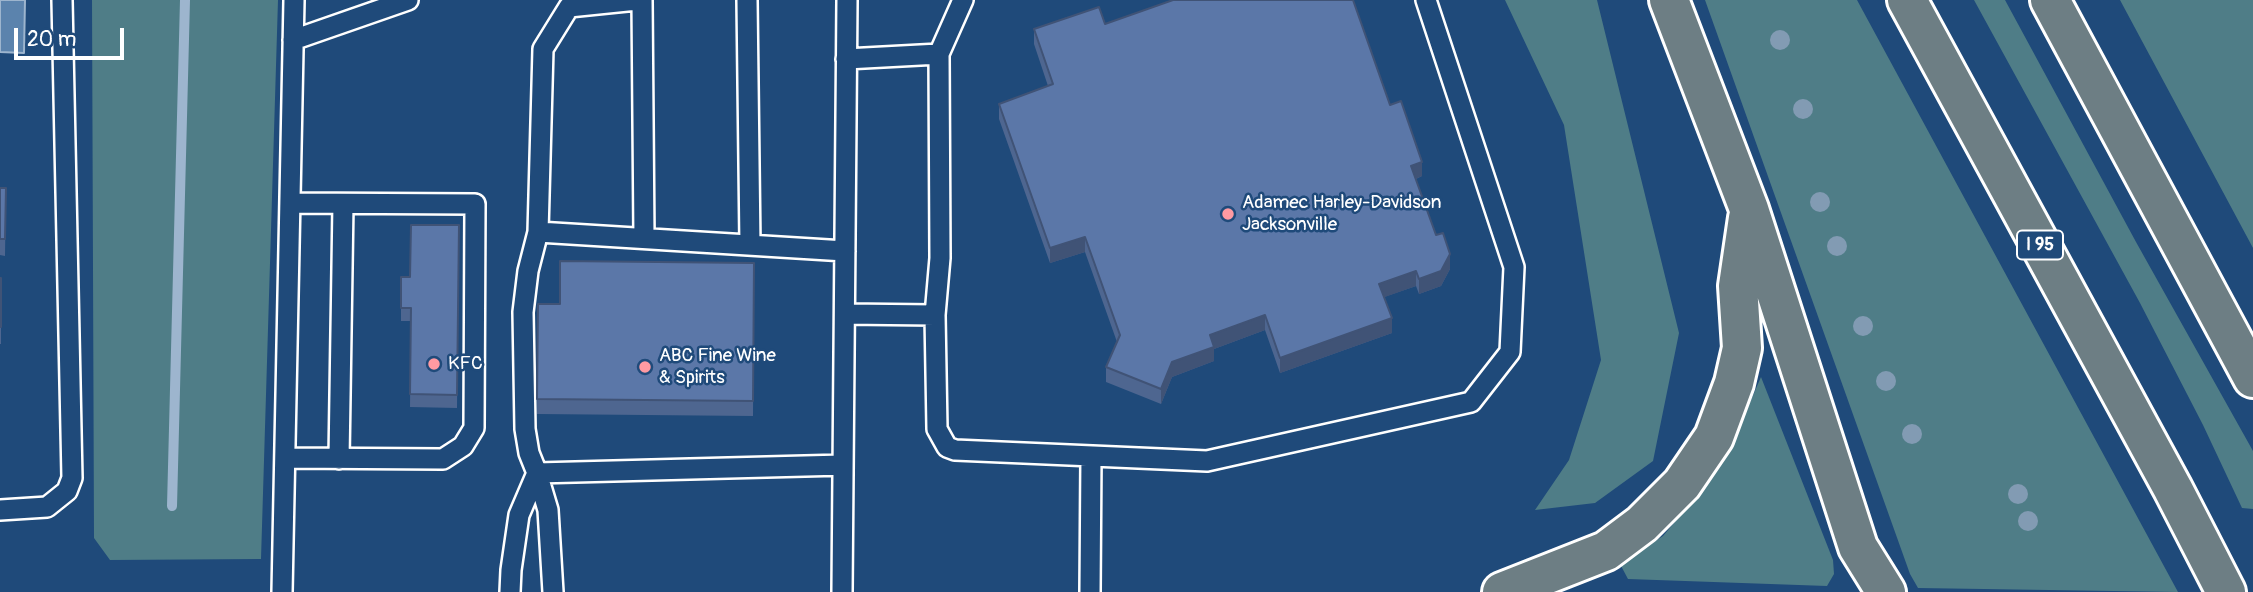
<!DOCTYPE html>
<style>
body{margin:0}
#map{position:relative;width:2253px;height:592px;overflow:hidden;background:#1f4a7a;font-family:Pangolin,sans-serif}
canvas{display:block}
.scale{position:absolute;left:14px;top:28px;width:110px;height:32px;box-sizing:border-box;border:4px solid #fff;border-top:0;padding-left:9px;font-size:21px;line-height:24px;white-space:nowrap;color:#fff;-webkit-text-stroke:5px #1f4a7a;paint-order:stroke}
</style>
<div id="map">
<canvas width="2253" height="592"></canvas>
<div class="scale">20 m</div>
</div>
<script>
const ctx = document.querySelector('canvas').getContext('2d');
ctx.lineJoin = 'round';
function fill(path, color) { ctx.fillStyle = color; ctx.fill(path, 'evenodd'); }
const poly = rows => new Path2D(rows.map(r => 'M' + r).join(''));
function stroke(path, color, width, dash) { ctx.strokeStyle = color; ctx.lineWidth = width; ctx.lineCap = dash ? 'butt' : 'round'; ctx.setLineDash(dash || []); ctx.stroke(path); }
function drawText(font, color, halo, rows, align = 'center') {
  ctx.font = font + ' Pangolin,sans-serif'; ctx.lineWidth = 5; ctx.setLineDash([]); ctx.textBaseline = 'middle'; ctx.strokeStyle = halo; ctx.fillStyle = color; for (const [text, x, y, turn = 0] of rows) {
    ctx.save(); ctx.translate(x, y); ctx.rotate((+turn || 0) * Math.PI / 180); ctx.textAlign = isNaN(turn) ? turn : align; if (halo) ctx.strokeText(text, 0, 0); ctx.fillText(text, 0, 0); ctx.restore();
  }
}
const green = poly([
 [92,0,278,0,261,559,110,560,94,538],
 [1505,0,1597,0,1679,333,1653,461,1595,503,1535,510,1569,460,1601,360,1564,125],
 [1705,0,1857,0,2178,592,1918,588,1910,574],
 [1974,0,2005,0,2136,242,2253,451,2253,509,2242,508,2203,425,2140,303],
 [2120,0,2253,0,2253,248],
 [1761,377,1833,560,1834,574,1827,586,1628,579,1620,564,1663,536,1710,480,1741,423]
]);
const water = poly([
 [0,0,25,0,24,53,0,52,0,0]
]);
const stream = poly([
 [172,506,185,0]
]);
const service = poly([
 [637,0,569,7,543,49,538,232,528,271,523,312,525,429,529,453,537,473,843,465],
 [642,0,644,238],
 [747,0,750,245],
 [293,40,408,0],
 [846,59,939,54,963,0],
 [538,232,845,251],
 [845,314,935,315,937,429,947,447,955,450,1207,461,1471,402,1510,352,1514,267,1426,0],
 [935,315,940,258,939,54],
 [285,458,443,459,463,446,474,428,475,204,290,203],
 [339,459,343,204],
 [0,510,47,507,67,491,72,478,62,0],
 [282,592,294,0],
 [510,592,511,570,519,515,537,473,548,510,553,592],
 [842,592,847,0],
 [1090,592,1091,456]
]);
const motorway = poly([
 [1669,0,1749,209,1858,547,1886,592],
 [1907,0,2173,489,2226,592],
 [2050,0,2253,378],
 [1502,592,1606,551,1642,524,1682,484,1714,437,1734,383,1742,348,1738,286,1748,218]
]);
const trees = [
 [1780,40],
 [1803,109],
 [1820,202],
 [1837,246],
 [1863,326],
 [1886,381],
 [1912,434],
 [2018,494],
 [2028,521]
];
const wall = poly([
 [1105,24,1390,105,1422,176,1416,179,1436,235,1450,269,1441,286,1419,294,1416,286,1384,297,1392,333,1280,373,1265,330,1214,349,1214,361,1172,377,1161,404,1106,382,1106,367,1117,342,1085,252,1050,263,999,119,999,104,1048,86,1034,44,1034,29],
 [0,188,6,188,5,256,0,255],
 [459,225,457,408,410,407,411,321,401,321,401,277,410,277],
 [754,263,753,416,537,414,538,304,560,304],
 [0,278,1,278,1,344,0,344]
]);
const shadedWall = poly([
 [1422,162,1422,176,1411,181,1411,166],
 [1085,237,1085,252,1050,263,1050,248],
 [1450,254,1450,269,1441,286,1419,294,1419,279],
 [1416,271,1416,286,1379,299,1379,284],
 [1265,315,1265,330,1214,349,1214,361,1172,377,1161,404,1161,389,1172,362,1210,335],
 [1392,318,1392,333,1280,373,1280,358]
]);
const building = poly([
 [1173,0,1353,0,1390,105,1401,101,1422,162,1411,166,1436,235,1443,233,1450,254,1441,271,1419,279,1416,271,1379,284,1392,318,1280,358,1265,315,1210,335,1214,347,1172,362,1161,389,1106,367,1120,335,1085,237,1050,248,999,104,1053,84,1034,29,1099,7,1105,24,1173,0],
 [0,188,6,188,5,239,0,239,0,188],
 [411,225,459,225,457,395,410,394,411,308,401,308,401,277,410,277,411,225],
 [560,261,754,263,753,401,537,399,538,304,560,304,560,261],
 [0,278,1,278,1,327,0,327,0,278]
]);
const markers = [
 [1228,214,7,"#ff9aa2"],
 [434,364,7,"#ff9aa2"],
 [645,367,7,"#ff9aa2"]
];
const shields = [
 [2040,245,46]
];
const shieldNames = [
 ["I 95",2040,245]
];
const poiNames = [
 ["Adamec Harley-Davidson",1242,203],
 ["Jacksonville",1242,225],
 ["ABC Fine Wine",659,356],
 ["& Spirits",659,378],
 ["KFC",448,364]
];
fill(green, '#4f7d87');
fill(water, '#5b83ad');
stroke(water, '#9db5ce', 2);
stroke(stream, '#9db5ce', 10);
stroke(service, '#fff', 24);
stroke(motorway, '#fff', 44);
stroke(service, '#1f4a7a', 19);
stroke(motorway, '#6d7e84', 38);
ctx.fillStyle = '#829bb3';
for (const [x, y] of trees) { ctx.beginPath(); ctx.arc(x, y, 10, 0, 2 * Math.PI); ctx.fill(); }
fill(wall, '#4e6690');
fill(shadedWall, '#405376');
fill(building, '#5b77a8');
stroke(building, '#405376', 2);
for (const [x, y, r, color] of markers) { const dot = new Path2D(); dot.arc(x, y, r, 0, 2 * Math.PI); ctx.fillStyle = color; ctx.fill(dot); stroke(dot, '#1f4a7a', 2.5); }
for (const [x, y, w] of shields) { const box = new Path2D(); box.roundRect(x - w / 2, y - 14.5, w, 29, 5); ctx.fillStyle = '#1f4a7a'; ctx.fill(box); stroke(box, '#fff', 2); }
drawText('bold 18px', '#fff', null, shieldNames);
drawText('19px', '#fff', '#1f4a7a', poiNames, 'left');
</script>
